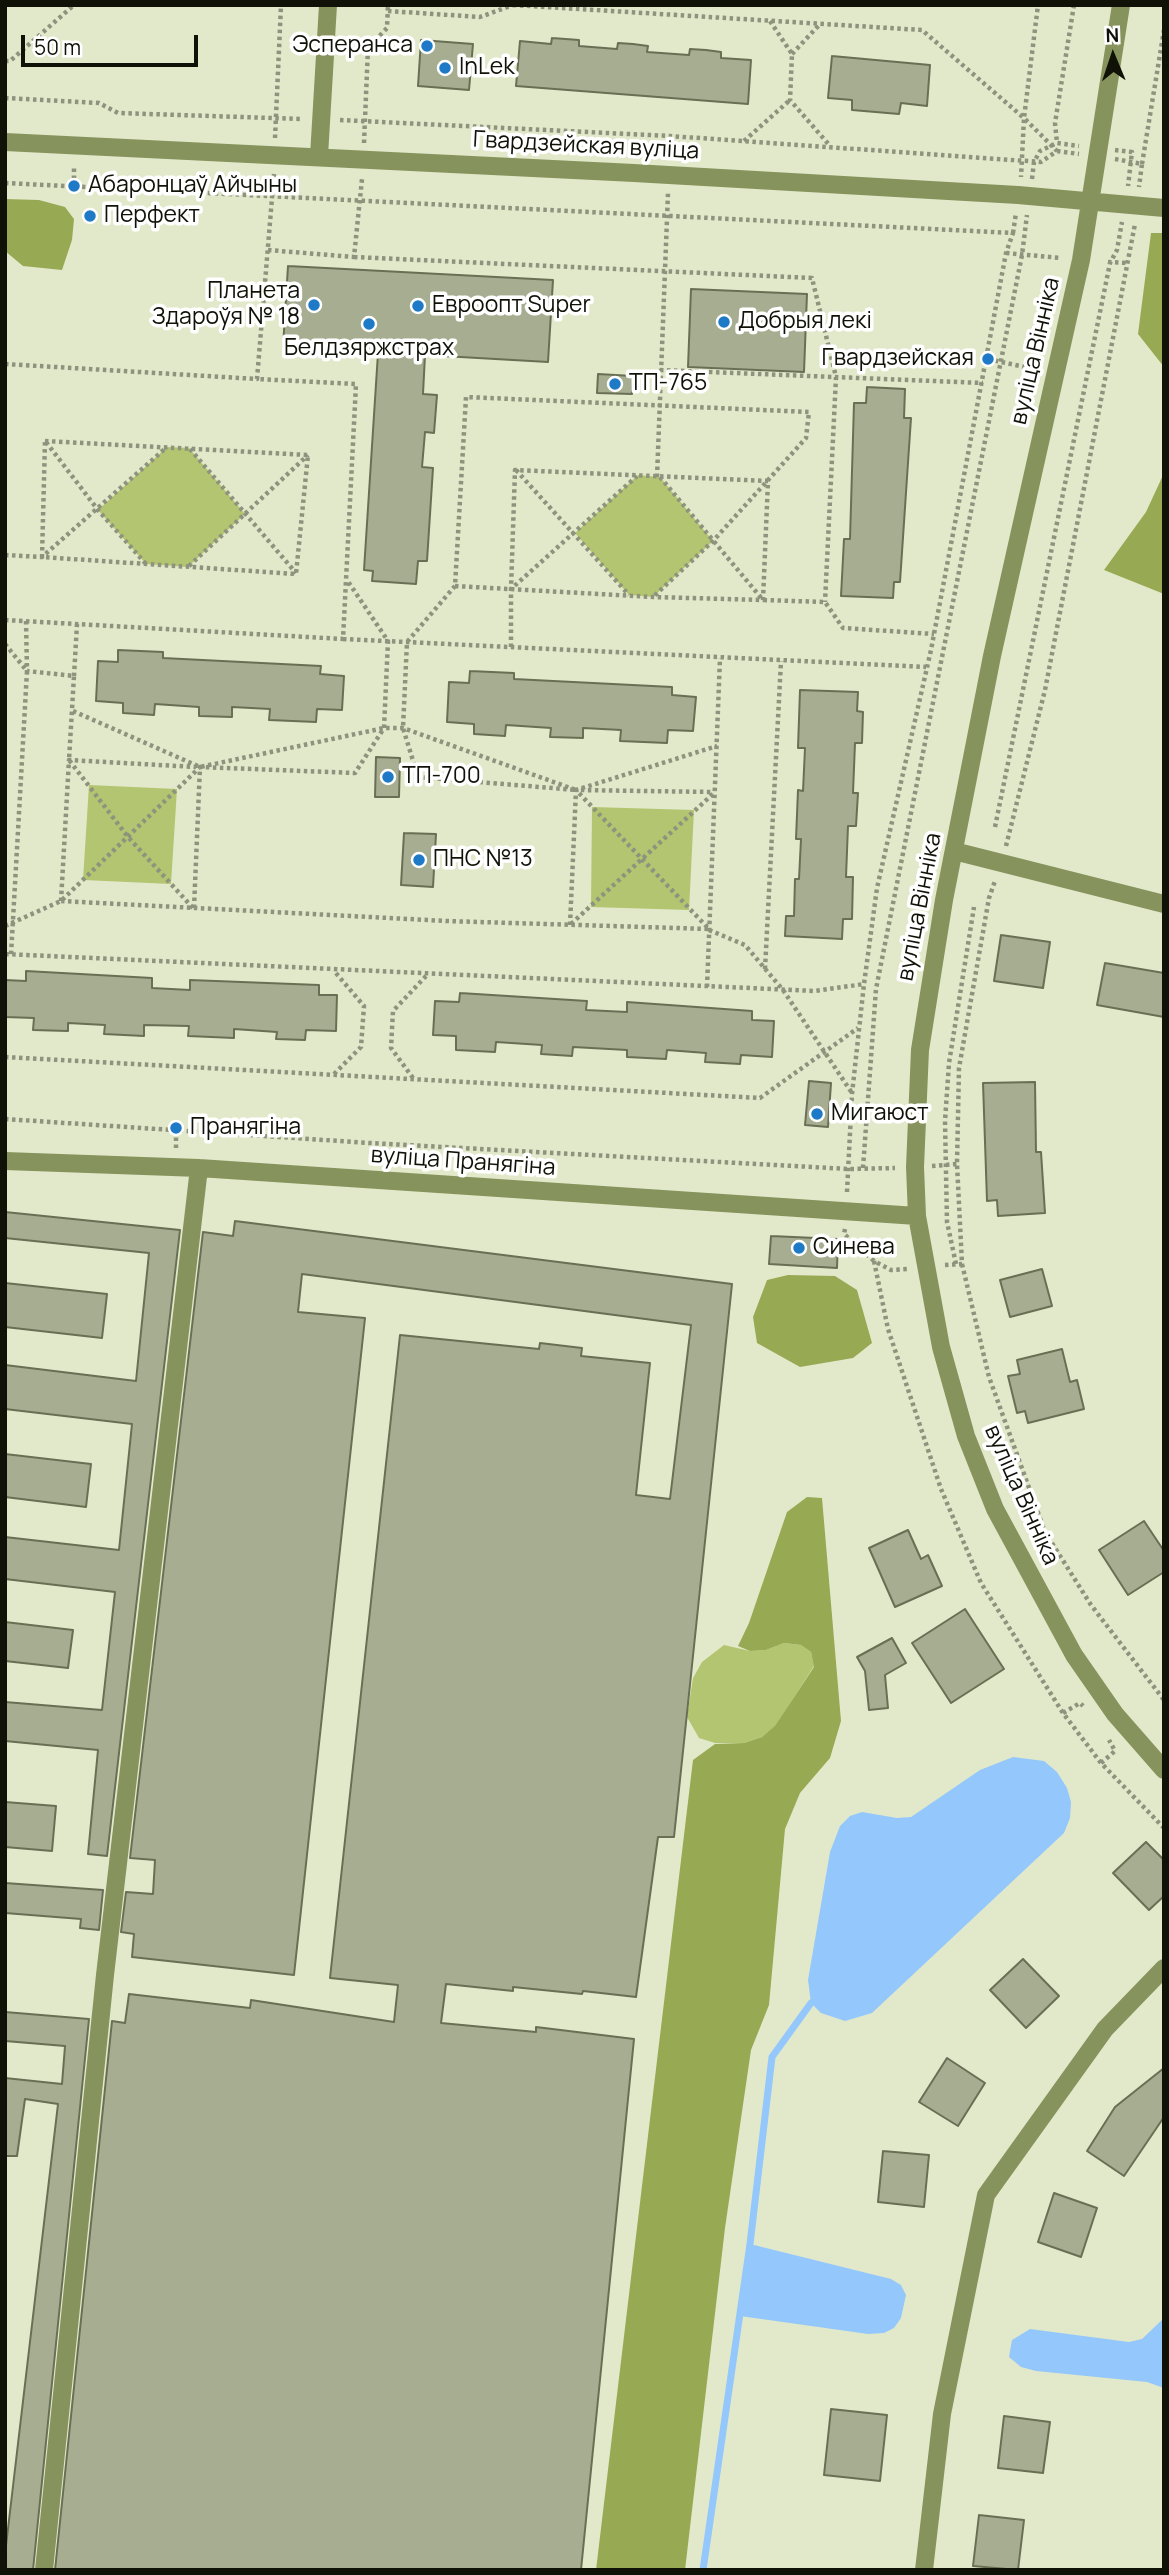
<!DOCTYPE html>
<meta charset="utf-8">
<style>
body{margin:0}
#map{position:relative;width:1169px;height:2575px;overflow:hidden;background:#e2e9cb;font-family:Manrope,sans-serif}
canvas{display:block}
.frame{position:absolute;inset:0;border:7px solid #101208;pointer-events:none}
.north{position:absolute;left:1078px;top:21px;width:70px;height:70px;-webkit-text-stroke:5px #fff;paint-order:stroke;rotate:358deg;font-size:19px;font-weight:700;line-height:28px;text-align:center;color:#101208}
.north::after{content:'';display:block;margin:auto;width:24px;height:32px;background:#101208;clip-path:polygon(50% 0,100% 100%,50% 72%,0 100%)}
.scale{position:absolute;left:21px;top:35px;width:177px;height:32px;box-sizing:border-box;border:4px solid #101208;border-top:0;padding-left:9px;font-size:21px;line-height:24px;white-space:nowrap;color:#101208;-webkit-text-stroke:5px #fff;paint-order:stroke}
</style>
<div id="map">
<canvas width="1169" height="2575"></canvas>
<div class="frame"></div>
<div class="north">N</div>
<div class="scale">50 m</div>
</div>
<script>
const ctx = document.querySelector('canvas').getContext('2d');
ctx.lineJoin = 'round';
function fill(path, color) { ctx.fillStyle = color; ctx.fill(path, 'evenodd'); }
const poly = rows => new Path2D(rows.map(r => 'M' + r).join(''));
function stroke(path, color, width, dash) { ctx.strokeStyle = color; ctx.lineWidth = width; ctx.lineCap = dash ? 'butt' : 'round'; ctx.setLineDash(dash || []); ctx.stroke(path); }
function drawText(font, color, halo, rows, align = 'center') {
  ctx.font = font + ' Manrope,sans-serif'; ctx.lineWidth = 7; ctx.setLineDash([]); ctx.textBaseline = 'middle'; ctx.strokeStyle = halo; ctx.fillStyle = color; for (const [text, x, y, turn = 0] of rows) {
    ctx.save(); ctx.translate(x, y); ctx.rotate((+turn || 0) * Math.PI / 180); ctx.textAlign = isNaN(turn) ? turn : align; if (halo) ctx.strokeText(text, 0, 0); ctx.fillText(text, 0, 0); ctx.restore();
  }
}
const green = poly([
 [167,447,189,448,245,514,188,567,146,564,98,510],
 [638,475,660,477,713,541,653,597,629,595,575,533],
 [89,785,177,789,171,884,83,880],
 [592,807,694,810,689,910,591,907],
 [784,1643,801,1645,811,1652,814,1666,775,1727,762,1737,744,1743,715,1743,699,1738,687,1717,693,1678,702,1662,724,1645,750,1651,766,1650]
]);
const forest = poly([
 [5,199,39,200,65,207,74,219,72,240,62,270,23,266,5,251],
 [1151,233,1164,233,1164,367,1138,334],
 [1164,473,1164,594,1104,570,1146,512],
 [788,1275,835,1276,857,1290,872,1343,853,1358,800,1367,757,1343,753,1317,767,1280],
 [807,1497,822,1498,841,1721,830,1758,800,1793,785,1829,769,2005,751,2050,725,2228,685,2570,596,2570,693,1760,715,1744,744,1743,762,1737,775,1726,814,1667,811,1652,801,1645,784,1643,766,1650,750,1651,738,1646,749,1623,787,1512]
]);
const water = poly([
 [1013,1757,1044,1761,1057,1772,1067,1788,1071,1802,1070,1818,1064,1833,872,2013,845,2021,821,2013,811,2003,808,1980,830,1852,840,1826,850,1816,862,1812,897,1818,911,1817,980,1770],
 [750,2244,891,2279,901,2285,906,2295,901,2318,894,2328,884,2333,868,2334,740,2316],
 [1164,2318,1164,2388,1147,2382,1036,2371,1021,2367,1009,2357,1012,2340,1030,2329,1129,2342,1142,2339]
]);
const stream = poly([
 [703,2570,750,2244,772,2057,811,2003]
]);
const building = poly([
 [552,38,579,40,579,46,617,49,618,43,633,44,648,46,647,52,689,55,690,49,706,50,721,52,721,58,751,60,748,104,516,86,520,41,551,44,552,38],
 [421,40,473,44,469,90,418,86,421,40],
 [832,56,930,65,927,106,901,103,899,114,852,110,852,100,828,98,832,56],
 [288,266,553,280,548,362,425,355,423,394,437,395,434,433,425,432,422,467,433,468,427,561,418,561,416,584,372,581,373,571,364,570,378,353,283,347,288,266],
 [691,289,807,294,804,372,688,367,691,289],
 [598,374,633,376,632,394,597,393,598,374],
 [867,387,905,389,904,418,911,418,900,582,894,582,893,598,841,596,844,539,850,539,854,403,866,403,867,387],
 [118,650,163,652,163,658,321,666,320,674,344,676,342,710,317,709,316,722,269,720,270,709,232,707,232,717,199,716,199,707,155,704,154,715,123,713,123,703,96,701,98,661,118,662,118,650],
 [470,671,514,673,514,679,672,687,672,695,696,697,693,731,668,730,667,743,620,741,621,730,583,728,583,738,550,737,551,728,506,725,505,736,474,734,474,724,447,722,449,682,469,683,470,671],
 [800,690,858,692,857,711,863,712,862,743,855,743,853,793,858,793,856,826,848,826,846,877,853,877,852,919,843,919,842,939,785,936,786,916,794,916,795,879,799,879,801,839,796,839,798,790,803,791,805,748,798,748,800,690],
 [376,757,400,758,399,797,375,797,376,757],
 [404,833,436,834,433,887,401,885,404,833],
 [1001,935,1050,942,1043,988,994,981,1001,935],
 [1105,963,1164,973,1164,1017,1097,1005,1105,963],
 [26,971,152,978,152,988,190,990,190,980,319,985,319,995,337,995,336,1031,306,1030,305,1040,276,1039,277,1032,234,1029,234,1038,188,1036,189,1026,144,1025,144,1036,104,1034,105,1025,68,1023,68,1031,33,1030,34,1018,5,1017,5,980,26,981,26,971],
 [460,993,587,1001,586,1010,627,1012,627,1002,752,1011,752,1020,774,1021,772,1057,741,1055,740,1064,705,1062,706,1053,667,1050,666,1059,627,1057,627,1050,573,1047,572,1056,541,1054,542,1045,496,1042,495,1052,456,1050,456,1036,433,1035,435,1001,459,1002,460,993],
 [809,1081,831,1083,828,1127,805,1125,809,1081],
 [1035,1082,1036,1152,1041,1152,1045,1213,998,1216,997,1200,987,1201,983,1083,1035,1082],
 [5,1212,180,1230,107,1856,88,1854,98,1750,5,1741,5,1702,102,1710,115,1592,5,1579,5,1537,119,1550,132,1424,5,1409,5,1365,136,1381,149,1253,5,1238,5,1212],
 [235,1221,732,1284,674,1837,658,1837,636,1997,583,1991,582,1994,513,1987,513,1991,446,1984,441,2023,536,2032,536,2027,634,2039,581,2570,55,2570,112,2021,125,2023,129,1994,250,2008,251,2000,394,2022,398,1985,330,1978,400,1335,539,1349,540,1343,582,1348,581,1356,650,1363,636,1495,670,1499,691,1325,302,1274,298,1312,365,1318,294,1975,132,1957,134,1934,121,1932,126,1892,153,1894,155,1860,130,1858,203,1232,233,1236,235,1221],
 [771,1236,838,1239,837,1268,769,1264,771,1236],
 [1042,1269,1052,1306,1010,1317,1000,1280,1042,1269],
 [5,1283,107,1294,102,1338,5,1327,5,1283],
 [1062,1349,1070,1382,1077,1380,1084,1409,1028,1423,1025,1411,1017,1413,1008,1376,1020,1374,1017,1360,1062,1349],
 [5,1454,91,1464,86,1507,5,1497,5,1454],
 [1144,1521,1164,1551,1164,1572,1128,1595,1099,1550,1144,1521],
 [908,1530,921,1559,928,1555,942,1586,895,1607,869,1548,908,1530],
 [965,1609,1004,1669,951,1703,912,1643,965,1609],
 [5,1622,73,1630,68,1668,5,1661,5,1622],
 [892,1638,906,1663,885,1675,888,1708,869,1710,865,1671,857,1657,892,1638],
 [5,1802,56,1806,52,1851,5,1847,5,1802],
 [1146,1842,1164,1860,1164,1896,1149,1910,1113,1873,1146,1842],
 [5,1883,103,1890,99,1930,80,1928,81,1919,5,1913,5,1883],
 [1023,1959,1059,1996,1026,2028,990,1990,1023,1959],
 [5,2012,89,2019,33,2570,5,2570,5,2554,58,2104,25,2099,17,2156,5,2156,5,2078,62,2084,65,2046,5,2041,5,2012],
 [947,2058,985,2083,958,2126,919,2102,947,2058],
 [1164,2068,1164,2117,1124,2176,1087,2151,1115,2107,1164,2068],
 [883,2151,929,2155,924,2207,878,2202,883,2151],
 [1054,2193,1097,2208,1081,2257,1038,2242,1054,2193],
 [831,2409,887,2415,880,2481,824,2475,831,2409],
 [1004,2416,1050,2422,1043,2473,998,2468,1004,2416],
 [979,2515,1024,2520,1018,2570,973,2566,979,2515]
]);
const path = poly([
 [513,5,922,30,1024,118,1021,177],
 [1074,5,1055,123,1057,143,1079,146],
 [388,11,480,17,513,5],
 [770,21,792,54,790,100,831,147],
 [792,54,820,24],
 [5,61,10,61,74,5],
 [5,98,99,103,118,113,303,119],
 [340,120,670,136,1041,162,1057,151,1024,118,1038,5],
 [275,138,281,5],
 [744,141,790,100],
 [364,143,368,48,387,28,388,5],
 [1115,150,1132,152,1128,186],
 [1057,151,1079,154],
 [670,156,670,136],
 [1115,159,1142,164,1139,187],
 [1142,164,1164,30],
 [1032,179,1034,162,1040,151,1057,143],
 [5,183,1013,233,1006,253,931,650,877,888,864,984,815,991,5,954],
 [74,186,74,165],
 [1013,233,1016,213],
 [268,250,354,257,362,179],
 [1006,253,1061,258],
 [354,257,812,278,836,377,825,602],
 [1108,262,1128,263],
 [988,359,1038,370],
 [5,364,257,379,274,174],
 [660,370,983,383],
 [45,441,308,455,296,574,42,557,45,441],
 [46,442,98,510,146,564],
 [190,449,296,573],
 [516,470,629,595],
 [657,477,668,193],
 [660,477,763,600,825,602,843,628,934,634],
 [5,555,42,557,167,447],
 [189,566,308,455],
 [455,586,653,597,763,600,768,481,515,470,511,589],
 [5,620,343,639,356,384,257,379],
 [26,621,27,671,74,676,69,760,128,837,193,908],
 [343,639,926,667],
 [5,644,27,671,11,955],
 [511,647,511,589,637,476],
 [74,676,77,624],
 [73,711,200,767,384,728,403,728,576,790,418,777,403,728,407,642,455,586,466,397,809,412,806,438,713,541,653,597],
 [995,827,1110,263,1117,250,1122,222],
 [1006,846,1045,690,1135,224],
 [61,901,447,921,709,929,576,790,717,746],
 [61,901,69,760,196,767],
 [194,908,200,767,355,773,384,728,388,641,347,580],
 [571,924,714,793],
 [570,925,576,790,714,792],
 [5,926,61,901,199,768],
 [709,930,745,945,783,990,852,1093],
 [765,969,781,661],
 [707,987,720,658],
 [5,1057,760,1098,858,1028],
 [334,1074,361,1047,364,1006,335,972],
 [413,1078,391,1048,393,1011,426,976],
 [5,1119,370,1143,849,1169,895,1168],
 [176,1148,176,1128],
 [932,1166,957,1164],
 [863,1168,876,989,1022,255,1027,215],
 [847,1192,852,1094,864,984],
 [845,1229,844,1234,874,1261,891,1270,908,1269],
 [874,1261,888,1329,941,1489,981,1583,1063,1713,1101,1763,1164,1828],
 [956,1264,947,1222,945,1121,949,1063,974,907],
 [962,1264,989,1377,1045,1532,1091,1605,1164,1700],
 [945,1265,962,1264,957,1164,959,1068,989,898,995,881],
 [1063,1713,1080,1703,1083,1706],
 [1101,1763,1115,1751,1109,1740]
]);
const minor = poly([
 [1121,5,1081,260,992,656,944,900,920,1050,915,1167,917,1216,941,1347,966,1436,995,1509,1074,1655,1115,1714,1164,1770],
 [5,142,634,173,1018,195,1164,208],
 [319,156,328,5],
 [954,851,1164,904],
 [5,1161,199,1168,917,1216],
 [44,2570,105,1975,199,1168],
 [924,2570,942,2414,986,2195,1105,2029,1164,1968]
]);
const markers = [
 [427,46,7,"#1e7ac7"],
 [445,68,7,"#1e7ac7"],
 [74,186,7,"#1e7ac7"],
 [90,216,7,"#1e7ac7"],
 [314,305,7,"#1e7ac7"],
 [418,306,7,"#1e7ac7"],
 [724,322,7,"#1e7ac7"],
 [369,324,7,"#1e7ac7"],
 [988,359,7,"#1e7ac7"],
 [615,384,7,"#1e7ac7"],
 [388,777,7,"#1e7ac7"],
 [419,860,7,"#1e7ac7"],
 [817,1114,7,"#1e7ac7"],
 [176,1128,7,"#1e7ac7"],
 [799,1248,7,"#1e7ac7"]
];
const poiNames = [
 ["Эсперанса",413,46,"right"],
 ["InLek",459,68],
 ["Абаронцаў Айчыны",88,186],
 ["Перфект",104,216],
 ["Планета",300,292,"right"],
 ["Здароўя № 18",300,318,"right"],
 ["Евроопт Super",432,306],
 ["Добрыя лекі",738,322],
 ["Белдзяржстрах",369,349,"center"],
 ["Гвардзейская",974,359,"right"],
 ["ТП-765",629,384],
 ["ТП-700",402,777],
 ["ПНС №13",433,860],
 ["Мигаюст",831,1114],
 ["Пранягіна",190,1128],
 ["Синева",813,1248]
];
const streetNames = [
 ["Гвардзейская вуліца",586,146,3],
 ["вуліца Вінніка",1036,351,-77],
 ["вуліца Вінніка",920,907,-79],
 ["вуліца Пранягіна",463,1162,4],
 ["вуліца Вінніка",1021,1495,66]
];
fill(green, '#b3c570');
fill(forest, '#98a953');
fill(water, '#94c7fb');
stroke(stream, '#94c7fb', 7);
fill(building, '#a6ad90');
stroke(building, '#696f54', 2);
stroke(path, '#8e937d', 4.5, [3.5, 3.5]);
stroke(minor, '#87935c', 18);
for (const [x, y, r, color] of markers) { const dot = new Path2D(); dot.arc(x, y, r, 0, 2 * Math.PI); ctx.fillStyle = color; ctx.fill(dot); stroke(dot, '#fff', 2.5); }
drawText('23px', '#101208', '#fff', poiNames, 'left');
drawText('23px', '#101208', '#fff', streetNames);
</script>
